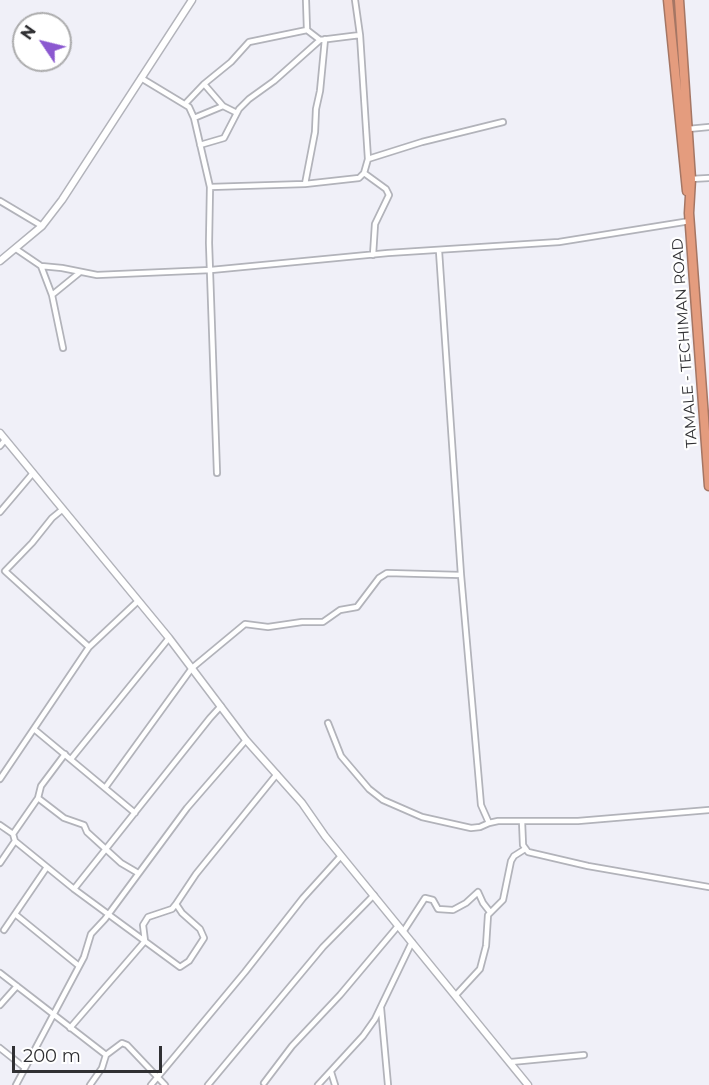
<!DOCTYPE html>
<style>
body{margin:0}
#map{position:relative;width:709px;height:1085px;overflow:hidden;background:#f0f0f8;font-family:Montserrat,sans-serif}
canvas{display:block}
.north{position:absolute;left:12px;top:12px;width:60px;height:60px;box-sizing:border-box;background:#fff;border:2px solid #acacad;border-radius:50%;rotate:305deg;font-size:16px;font-weight:700;line-height:24px;text-align:center;color:#303033}
.north::after{content:'';display:block;margin:auto;width:21px;height:27px;background:#8b58d0;clip-path:polygon(50% 0,100% 100%,50% 72%,0 100%)}
.scale{position:absolute;left:12px;top:1046px;width:150px;height:27px;box-sizing:border-box;border:3px solid #303033;border-top:0;padding-left:8px;font-size:18px;line-height:21px;white-space:nowrap;color:#303033;-webkit-text-stroke:4px #fff;paint-order:stroke}
</style>
<div id="map">
<canvas width="709" height="1085"></canvas>
<div class="north">N</div>
<div class="scale">200 m</div>
</div>
<script>
const ctx = document.querySelector('canvas').getContext('2d');
ctx.lineJoin = 'round';
const poly = rows => new Path2D(rows.map(r => 'M' + r).join(''));
function stroke(path, color, width, dash) { ctx.strokeStyle = color; ctx.lineWidth = width; ctx.lineCap = dash ? 'butt' : 'round'; ctx.setLineDash(dash || []); ctx.stroke(path); }
function drawText(font, color, halo, rows, align = 'center') {
  ctx.font = font + ' Montserrat,sans-serif'; ctx.lineWidth = 4.5; ctx.setLineDash([]); ctx.textBaseline = 'middle'; ctx.strokeStyle = halo; ctx.fillStyle = color; for (const [text, x, y, turn = 0] of rows) {
    ctx.save(); ctx.translate(x, y); ctx.rotate((+turn || 0) * Math.PI / 180); ctx.textAlign = isNaN(turn) ? turn : align; if (halo) ctx.strokeText(text, 0, 0); ctx.fillText(text, 0, 0); ctx.restore();
  }
}
const street = poly([
 [306,0,307,30,320,40,360,35],
 [141,78,189,107,194,118,210,187,209,243,217,473],
 [204,84,223,106,237,113],
 [185,104,204,84,231,62,249,42,307,30],
 [194,118,223,106],
 [688,129,709,127],
 [200,145,224,138,239,109,249,99,274,81,320,40],
 [368,159,422,142,503,122],
 [364,173,386,189,389,195,375,224,373,255],
 [691,179,709,178],
 [305,184,315,132,316,109,320,91,325,39],
 [210,187,305,184,359,178,364,173,368,159,360,35,355,0],
 [0,201,42,226],
 [16,249,41,266,62,268,97,275,211,270,388,253,559,242,690,221],
 [439,251,461,575,481,805,489,823,498,821,578,821,709,810],
 [41,266,52,295,63,348],
 [52,295,79,273],
 [0,446,5,440],
 [63,509,52,518,32,543,5,571,89,647],
 [0,512,33,473],
 [328,723,341,756,369,789,383,800,422,817,471,828,480,827,489,823],
 [34,729,135,813],
 [71,759,169,638],
 [0,779,89,647,138,601],
 [105,788,192,668,245,624,268,627,302,622,323,622,340,610,357,607,379,578,387,573,461,575],
 [38,798,64,818,84,825,87,832,121,863,138,873],
 [522,821,523,845,528,852,588,866,709,887],
 [0,825,13,834,15,841,74,889,180,967,189,961,204,938,200,929,182,913,176,904,196,874,277,774],
 [13,834,38,798,41,786,65,754],
 [0,863,15,841],
 [74,889,210,718,221,706],
 [15,914,79,966],
 [4,930,47,867],
 [403,932,425,898,433,900,438,909,453,910,466,903,478,892,483,903,490,912],
 [0,973,106,1055],
 [456,995,480,969,486,946,488,915,503,900,511,861,514,856,525,849],
 [0,1005,17,986],
 [381,1008,388,1085],
 [70,1028,145,941,143,925,148,917,172,909,176,904],
 [0,1048,25,1068],
 [511,1062,584,1055],
 [331,1072,335,1085],
 [264,1083,292,1046,340,995,398,926],
 [16,1085,84,957,91,934,105,919,187,808,246,740],
 [90,1085,102,1068,106,1055,122,1043,127,1045,165,1085],
 [151,1085,245,972,303,898,341,856],
 [208,1085,323,947,374,895],
 [318,1085,363,1036,375,1019,412,942]
]);
const secondary = poly([
 [0,261,42,226,62,200,192,0],
 [0,433,169,638,246,740,302,803,325,836,528,1085]
]);
const highway = poly([
 [668,0,687,191],
 [679,0,691,179,689,213,709,486]
]);
const streetNames = [
 ["TAMALE - TECHIMAN ROAD",685,343,-94]
];
stroke(street, '#b2b3ba', 8);
stroke(secondary, '#b2b3ba', 9);
stroke(highway, '#a57664', 11);
stroke(street, '#fff', 4.5);
stroke(secondary, '#fff', 6);
stroke(highway, '#e49c7e', 8);
drawText('15px', '#303033', '#fff', streetNames);
</script>
